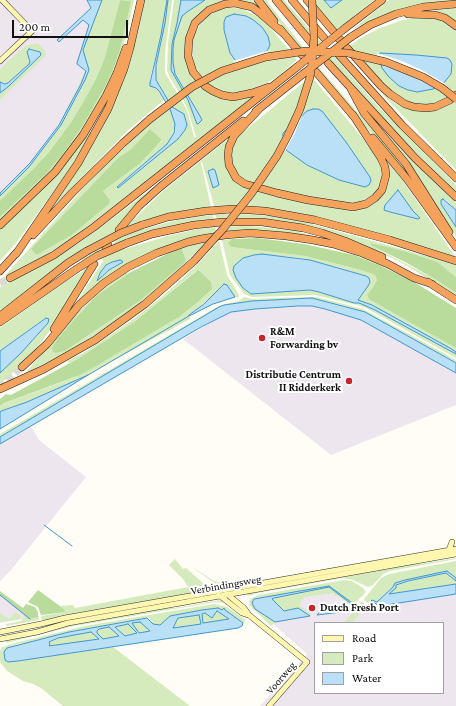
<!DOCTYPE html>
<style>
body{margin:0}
#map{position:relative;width:456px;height:706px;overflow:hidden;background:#fffdf5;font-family:"Crimson Pro",serif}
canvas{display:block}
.legend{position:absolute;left:314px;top:622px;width:130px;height:72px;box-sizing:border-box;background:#fff;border:1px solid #a0a0a0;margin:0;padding:5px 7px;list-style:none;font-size:12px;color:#111}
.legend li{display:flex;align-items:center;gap:8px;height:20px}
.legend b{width:20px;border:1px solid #a0a0a0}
.scale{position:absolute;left:12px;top:20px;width:116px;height:18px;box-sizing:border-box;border:2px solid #111;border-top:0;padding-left:5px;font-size:12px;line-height:14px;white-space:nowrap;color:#111;-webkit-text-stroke:3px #fff;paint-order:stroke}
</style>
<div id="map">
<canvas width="456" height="706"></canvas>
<ul class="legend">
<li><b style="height:5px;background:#fff6b0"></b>Road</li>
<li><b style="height:11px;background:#d5ebbd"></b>Park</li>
<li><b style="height:11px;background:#b9e0f7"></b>Water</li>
</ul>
<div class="scale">200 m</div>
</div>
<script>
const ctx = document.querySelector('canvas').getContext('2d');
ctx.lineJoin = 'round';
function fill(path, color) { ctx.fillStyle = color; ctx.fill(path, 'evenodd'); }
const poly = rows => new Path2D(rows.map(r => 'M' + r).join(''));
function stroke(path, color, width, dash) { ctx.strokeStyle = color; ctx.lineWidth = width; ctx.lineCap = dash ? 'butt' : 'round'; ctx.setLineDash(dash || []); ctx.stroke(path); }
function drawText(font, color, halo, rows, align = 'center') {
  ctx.font = font + ' "Crimson Pro",serif'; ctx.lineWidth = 4; ctx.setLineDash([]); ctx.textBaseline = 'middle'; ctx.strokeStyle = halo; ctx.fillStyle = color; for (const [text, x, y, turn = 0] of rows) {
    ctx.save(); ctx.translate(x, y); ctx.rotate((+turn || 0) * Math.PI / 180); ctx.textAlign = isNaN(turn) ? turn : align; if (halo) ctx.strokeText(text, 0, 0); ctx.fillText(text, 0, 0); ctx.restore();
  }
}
const industrial = poly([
 [0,0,104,0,99,70,0,208],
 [312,306,361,319,456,373,456,405,331,455,183,339,218,318,231,312,255,309],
 [30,425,39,440,86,477,11,570,0,581,0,442],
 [330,585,360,606,426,592,456,588,456,706,260,706,307,654,248,602,251,599],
 [315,623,443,623,443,693,315,693],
 [0,593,31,618,0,623]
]);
const green = poly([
 [102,0,134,0,126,37,112,79,91,119,58,165,0,221,0,217,45,175,63,154,82,127,105,87,113,70,120,50,130,1,120,0,104,60,95,81,72,121,49,152,35,167,0,201,0,196,29,167,48,142,61,125,80,92,89,70,83,50],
 [145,0,167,0,161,35,150,79,153,86,159,91,164,100,127,131,47,213,82,163,104,124,113,104,124,80,138,32],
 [168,0,172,0,165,53,165,73,187,110,194,137,196,137,188,110,180,94,169,76,167,70,168,43,174,0,252,0,259,8,262,12,225,2,192,26,191,70,220,96,257,93,229,118,197,141,75,236,43,257,4,277,80,192,112,159,151,123,170,109,175,124,172,137,167,144,117,187,178,139,185,130,187,125,183,114,172,107,169,102,157,84,155,73],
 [150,129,162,141,103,191,108,205,72,235,37,255,119,157,130,150],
 [261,0,266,0,322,71,375,132,404,168,410,179,328,83],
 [280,0,284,0,377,105,456,185,456,192,385,122,330,62],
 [310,0,324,0,331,8,342,0,374,0,335,31],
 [389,0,456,0,456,1,388,13,353,29],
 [226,7,242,9,259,17,265,21,297,60,277,77,267,83,249,90,234,93,226,92,207,83,199,73,195,66,192,51,193,38,199,26,210,14,221,9],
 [456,8,456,23,431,12,431,11],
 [422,16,440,18,456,29,456,91,448,98,437,103,425,105,411,103,403,100,388,90,349,47,359,39,380,28,403,20],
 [451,74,443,83,417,92,408,90,399,86],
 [38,43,45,51,46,55,0,100,0,93,9,86,32,64,34,61,27,52,30,62,29,64,8,83,0,82,0,69,25,46],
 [86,71,81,84,66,113,65,112],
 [311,76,365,141,380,162,382,176,378,190,373,196,363,201,349,203,307,197,254,184,240,176,234,168,231,156,232,148,236,139,242,133],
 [311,109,315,109,369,185,365,186,339,180,307,165,286,150,283,146,282,138,283,133,289,126],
 [379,91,395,103,405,108,422,111,440,109,456,100,456,170],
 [110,94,82,149,61,181,16,243,0,261,0,227,36,194],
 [379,126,414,162,456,203,456,210,446,200,440,202,456,227,456,237,418,178,393,142],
 [233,135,227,145,236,181,312,204,372,203,388,168,384,157,403,181,456,258,456,277,449,272,379,245,373,243,372,246,435,279,456,293,456,297,414,270,394,259,350,239,325,231,217,220,215,214,242,214,272,216,305,222,426,256,429,249,315,219,215,209,202,162,201,163,211,207,168,214,139,223,140,230,177,220,202,216,213,215,214,220,165,227,143,234,124,241,125,249,168,236,198,229,215,227,217,234,139,259,70,312,104,260,101,261,116,240,132,221,162,192],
 [398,191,413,211,420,218,418,219,386,211,385,205],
 [121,260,122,263,109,270,97,281,106,265,109,263],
 [165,178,120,224,54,325,37,348,9,377,0,383,0,373,36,337,48,323,49,320,47,317,45,318,0,351,0,328,63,283,83,271,83,264,35,295,83,260,83,252,0,313,0,287,46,263,79,243,112,219],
 [242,226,261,227,295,231,340,243,220,233,219,227],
 [232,239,229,243,231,247,305,256,361,270,375,275,377,280,373,287,367,295,456,348,456,352,372,305,358,300,368,286,370,282,370,279,366,276,321,263,300,258,262,254,254,255,243,258,240,284,246,291,251,294,310,290,319,292,354,303,359,303,368,306,456,354,456,358,368,309,361,306,315,295,252,297,244,294,230,275,222,240],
 [207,241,175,273,128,313,64,355,29,373,27,371,74,316,107,286,126,273,129,273,96,296,69,325,59,337,56,353,65,351,141,300,186,260,181,247],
 [219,241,227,275,239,295,238,298,235,297,227,285,222,285,215,294,189,315,190,319,70,384,27,402,8,408,0,412,0,406,4,403,73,378,100,364,179,317,197,303,209,292,196,271,134,322,79,358,69,363,67,361,83,353,115,332,143,312,170,290,197,265],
 [244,297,252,299,309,297,316,297,363,309,456,360,456,363,365,312,312,298,252,301,224,305,0,437,0,434,217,307,225,304,239,301],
 [445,547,237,586,234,584,254,582],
 [456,558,456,559,390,571,383,574,373,585,368,587,353,580,343,578,257,593,249,596,246,594,406,564,419,564],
 [175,559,183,569,186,568,203,583,204,587,201,591,198,593,48,620,42,620,41,616,64,612,64,609,60,606,73,605,75,608,188,587,183,579,169,565],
 [456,561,456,578,447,571,395,583,393,587,377,602,372,600,371,601,372,602,370,605,364,600,364,599,381,578,389,574],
 [189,565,214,581,233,587,223,588,220,587],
 [446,573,456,581,456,584,388,594,396,588,396,585,409,581],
 [344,580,352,581,363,588,366,592,352,606,338,596,334,596,334,593,304,597,299,605,311,614,310,616,298,608,284,611,272,599,329,587,350,602,330,586,254,599,255,609,275,622,271,626,248,604,250,604,250,602,249,601,252,598,259,595],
 [220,600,224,601,226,603,215,602,74,626,6,643,6,641,13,639,63,626,163,608,174,608],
 [362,601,366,606,352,623,344,623],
 [214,604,227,607,246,620,243,623,241,622,225,610,224,608,222,610,218,608,211,609,170,616,160,625,153,624,149,618,145,618,69,632,37,641,19,644,7,648,4,653,5,660,11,662,113,647,190,706,63,706,41,688,33,684,23,681,7,671,0,662,0,650,2,649,0,648,15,643,85,626],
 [218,611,229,619,203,623,201,614,205,613,212,618,216,612],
 [15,612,21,616,19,619,0,622,0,613,9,619],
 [23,614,30,619,39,616,39,620,6,626,6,624,21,621,24,618],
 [199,615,201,624,173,628,178,618],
 [140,621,151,631,139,633,132,623],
 [129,624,137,633,125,636,115,627],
 [109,627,119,636,103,639,97,633,97,631,99,629],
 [91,632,99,639,47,647,49,642,53,641,58,638]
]);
const forest = poly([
 [120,0,131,1,120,50,113,70,105,87,82,127,63,154,45,175,0,217,0,201,35,167,49,152,72,121,95,81,104,60],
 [150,129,162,140,140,163,103,191,110,201,108,205,72,235,37,255,31,249,119,157,130,150],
 [257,238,304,244,354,255,379,265,414,282,456,308,456,348,369,299,367,295,373,287,377,280,375,275,361,270,305,256,231,247,228,243,232,239],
 [371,243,407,252,437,262,456,277,456,293,435,279,405,262,372,246],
 [181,247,186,260,185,262,141,300,65,351,56,353,53,352,52,348,59,337,69,325,96,296,129,273],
 [198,270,211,282,212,289,197,303,179,317,100,364,80,375,4,403,0,406,0,399,6,394,11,395,79,358,134,322],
 [38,590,64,609,65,612,41,615,38,607,28,602],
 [0,591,23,608,26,604,35,607,38,612,38,617,30,619,0,595]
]);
const water = poly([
 [87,0,102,0,83,50,89,70,85,80,61,125,48,142,29,167,0,196,0,193,30,163,59,125,81,84,86,71,77,64,77,63,89,25,83,20,59,42,57,40,91,8,87,0],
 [167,0,168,0,165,23,156,65,156,80,172,107,184,114,187,125,185,130,178,139,118,188,117,187,167,144,174,133,175,124,170,109,159,91,156,88,150,86,150,83,161,35,167,0],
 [181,0,205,0,187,12,182,16,174,40,173,49,173,62,175,74,200,116,202,120,198,124,197,124,188,100,171,70,172,44,177,23,181,0],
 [324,0,342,0,331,8,324,0],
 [234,14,246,16,252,19,262,27,268,36,270,45,267,51,238,64,230,53,224,30,224,22,226,17,234,14],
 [29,49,40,52,41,55,9,86,0,93,0,82,5,84,8,83,29,64,30,62,27,52,29,49],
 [381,53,416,55,447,58,450,60,452,64,451,74,443,84,433,89,417,92,408,90,399,86,388,76,382,68,379,59,379,54,381,53],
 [313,109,318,109,322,111,346,142,370,177,371,181,369,185,365,187,339,180,307,165,286,150,282,142,283,133,307,111,313,109],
 [213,169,215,170,219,185,213,188,208,171,213,169],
 [398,190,413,211,420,218,418,219,390,212,384,210,385,205,398,190],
 [443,199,456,210,456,227,441,204,441,200,443,199],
 [262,254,310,260,366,276,369,278,370,282,368,286,358,300,372,305,450,348,456,352,456,354,375,310,359,303,354,303,319,292,310,290,251,294,243,288,236,278,233,270,234,266,243,258,254,255,262,254],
 [120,260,122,261,123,262,109,270,97,281,100,273,106,265,112,262,120,260],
 [224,284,227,285,235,297,213,304,189,316,189,315,204,304,224,284],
 [312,298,365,312,456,363,456,373,361,320,325,309,312,306,298,306,255,309,231,312,201,327,0,444,0,437,219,307,224,305,252,301,312,298],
 [46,318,49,319,48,323,21,353,0,373,0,351,46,318],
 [88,375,67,388,0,429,0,412,1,411,27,402,88,375],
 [447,571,456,578,456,581,446,573,408,581,396,585,396,588,389,594,456,584,456,594,380,606,371,601,372,600,377,602,393,587,395,583,405,580,447,571],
 [329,586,351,602,350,603,329,587,274,598,272,599,284,611,298,608,310,616,275,622,255,609,252,603,254,599,329,586],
 [337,604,344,610,341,612,317,615,324,607,337,604],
 [218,608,222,610,224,608,225,610,243,623,242,626,238,628,18,661,8,662,5,660,4,652,7,648,69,632,147,618,153,624,160,625,170,616,202,610,218,608],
 [217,611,229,619,203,623,202,614,205,613,212,618,217,611],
 [199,615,201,624,173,628,178,618,199,615],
 [140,622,150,631,139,633,132,623,140,622],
 [128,624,137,633,125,636,115,627,128,624],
 [109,627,119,636,103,639,97,633,97,631,99,629,109,627],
 [91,632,99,639,49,646,50,644,49,642,58,638,91,632]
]);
const pier = poly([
 [270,50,264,56,237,66,233,61],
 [377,53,402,61,422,70,446,84,436,89,413,76,379,64,377,56],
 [304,110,295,133,285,151,281,146,280,141,290,123]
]);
const stream = poly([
 [88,375,189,316],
 [44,525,72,546],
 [0,595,30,619]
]);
const highwayTunnel = poly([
 [0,283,10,278],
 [0,388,22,367]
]);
const secondary = poly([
 [0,61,32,31,2,0],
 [449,550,452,542],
 [227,594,244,608,249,615,307,662,269,706],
 [219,595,242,613,248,615],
 [0,632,41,624,65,618,456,549],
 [0,639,37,632,68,623,456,554]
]);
const highway = poly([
 [258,0,274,21],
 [276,0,314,46],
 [292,0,324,38],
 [307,0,333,31],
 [408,14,435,15,445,18,456,26],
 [280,29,302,55],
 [344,29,382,0],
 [351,37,370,25,396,14,423,7,456,4],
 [339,39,341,40],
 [347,48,381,86,390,94,405,104,414,107,426,108,435,107,450,100,456,95],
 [339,55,402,125,456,178],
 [328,63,415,158,456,197],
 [316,72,355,118],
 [269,87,252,93,233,97,222,95,213,91,205,86,193,72,188,56,189,39,195,23,209,10,225,4,235,3,252,7,260,13,283,33],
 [351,89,364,113,406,164,449,232],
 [259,109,234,136,229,147,228,155,229,165,236,178,245,184,277,193,308,200,353,207,366,204,375,198,382,190,386,175,385,167,381,158,353,115],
 [256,111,303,74],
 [373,138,407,179,456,247],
 [0,225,55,172,83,135,106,96,117,73,126,48],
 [142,225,168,217,206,211,233,209,265,211,315,220,390,240,456,261],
 [119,230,139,206,160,187,243,121],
 [33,235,72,193,123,143,150,119],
 [127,243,152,234,194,225,223,222,262,222,303,228,322,233,345,241,382,257],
 [106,248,108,245],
 [16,254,78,163,108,109,124,69,130,48,141,0],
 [0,271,19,250],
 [10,278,54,255,94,227,297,67],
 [428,282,456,300],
 [0,316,68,263,87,251],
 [0,322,75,270],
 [54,329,94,264],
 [22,367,47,344,79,305,104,283,128,267,157,253,188,242,201,239,225,235,250,233,286,236,313,240,333,244,362,253,388,264,414,278,432,284],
 [0,389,44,369,95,340,145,304,194,261]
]);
const highwayBridge = poly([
 [297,67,344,29],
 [303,74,351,37],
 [150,119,192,87,222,71,266,57,306,51,348,53,386,62,423,77,442,88,456,99],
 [87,251,121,233,142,225],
 [194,261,223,229,251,194,277,156,288,135,300,109,310,77,312,63,314,38,312,0],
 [75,270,97,256,127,243]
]);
const markers = [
 [262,338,4,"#c4262e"],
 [349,381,4,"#c4262e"],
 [312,608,4,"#c4262e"]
];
const poiNames = [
 ["R&M",270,332],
 ["Forwarding bv",270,345],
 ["Distributie Centrum",341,375,"right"],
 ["II Ridderkerk",341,388,"right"],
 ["Dutch Fresh Port",320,608]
];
const streetNames = [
 ["Verbindingsweg",226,585,-10],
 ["Voorweg",281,678,-49]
];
fill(industrial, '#eee6ef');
fill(green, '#d5ebbd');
fill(forest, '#b9dc9c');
fill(water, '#b9e0f7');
stroke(water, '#3f96cf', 1);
fill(pier, '#fffdf5');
stroke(stream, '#3f96cf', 1);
stroke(highwayTunnel, '#dbdad3', 7, [7, 3.5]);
stroke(secondary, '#333', 6);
stroke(highway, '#222', 8);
stroke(secondary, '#fff6b0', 5);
stroke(highway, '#f5a25d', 7);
stroke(highwayBridge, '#222', 8, []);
stroke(highwayBridge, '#f5a25d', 7);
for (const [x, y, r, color] of markers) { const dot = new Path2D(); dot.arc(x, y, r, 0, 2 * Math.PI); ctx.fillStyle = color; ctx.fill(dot); stroke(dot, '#fff', 1.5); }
drawText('bold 11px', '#111', '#fff', poiNames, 'left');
drawText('11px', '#111', '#fff', streetNames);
</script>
